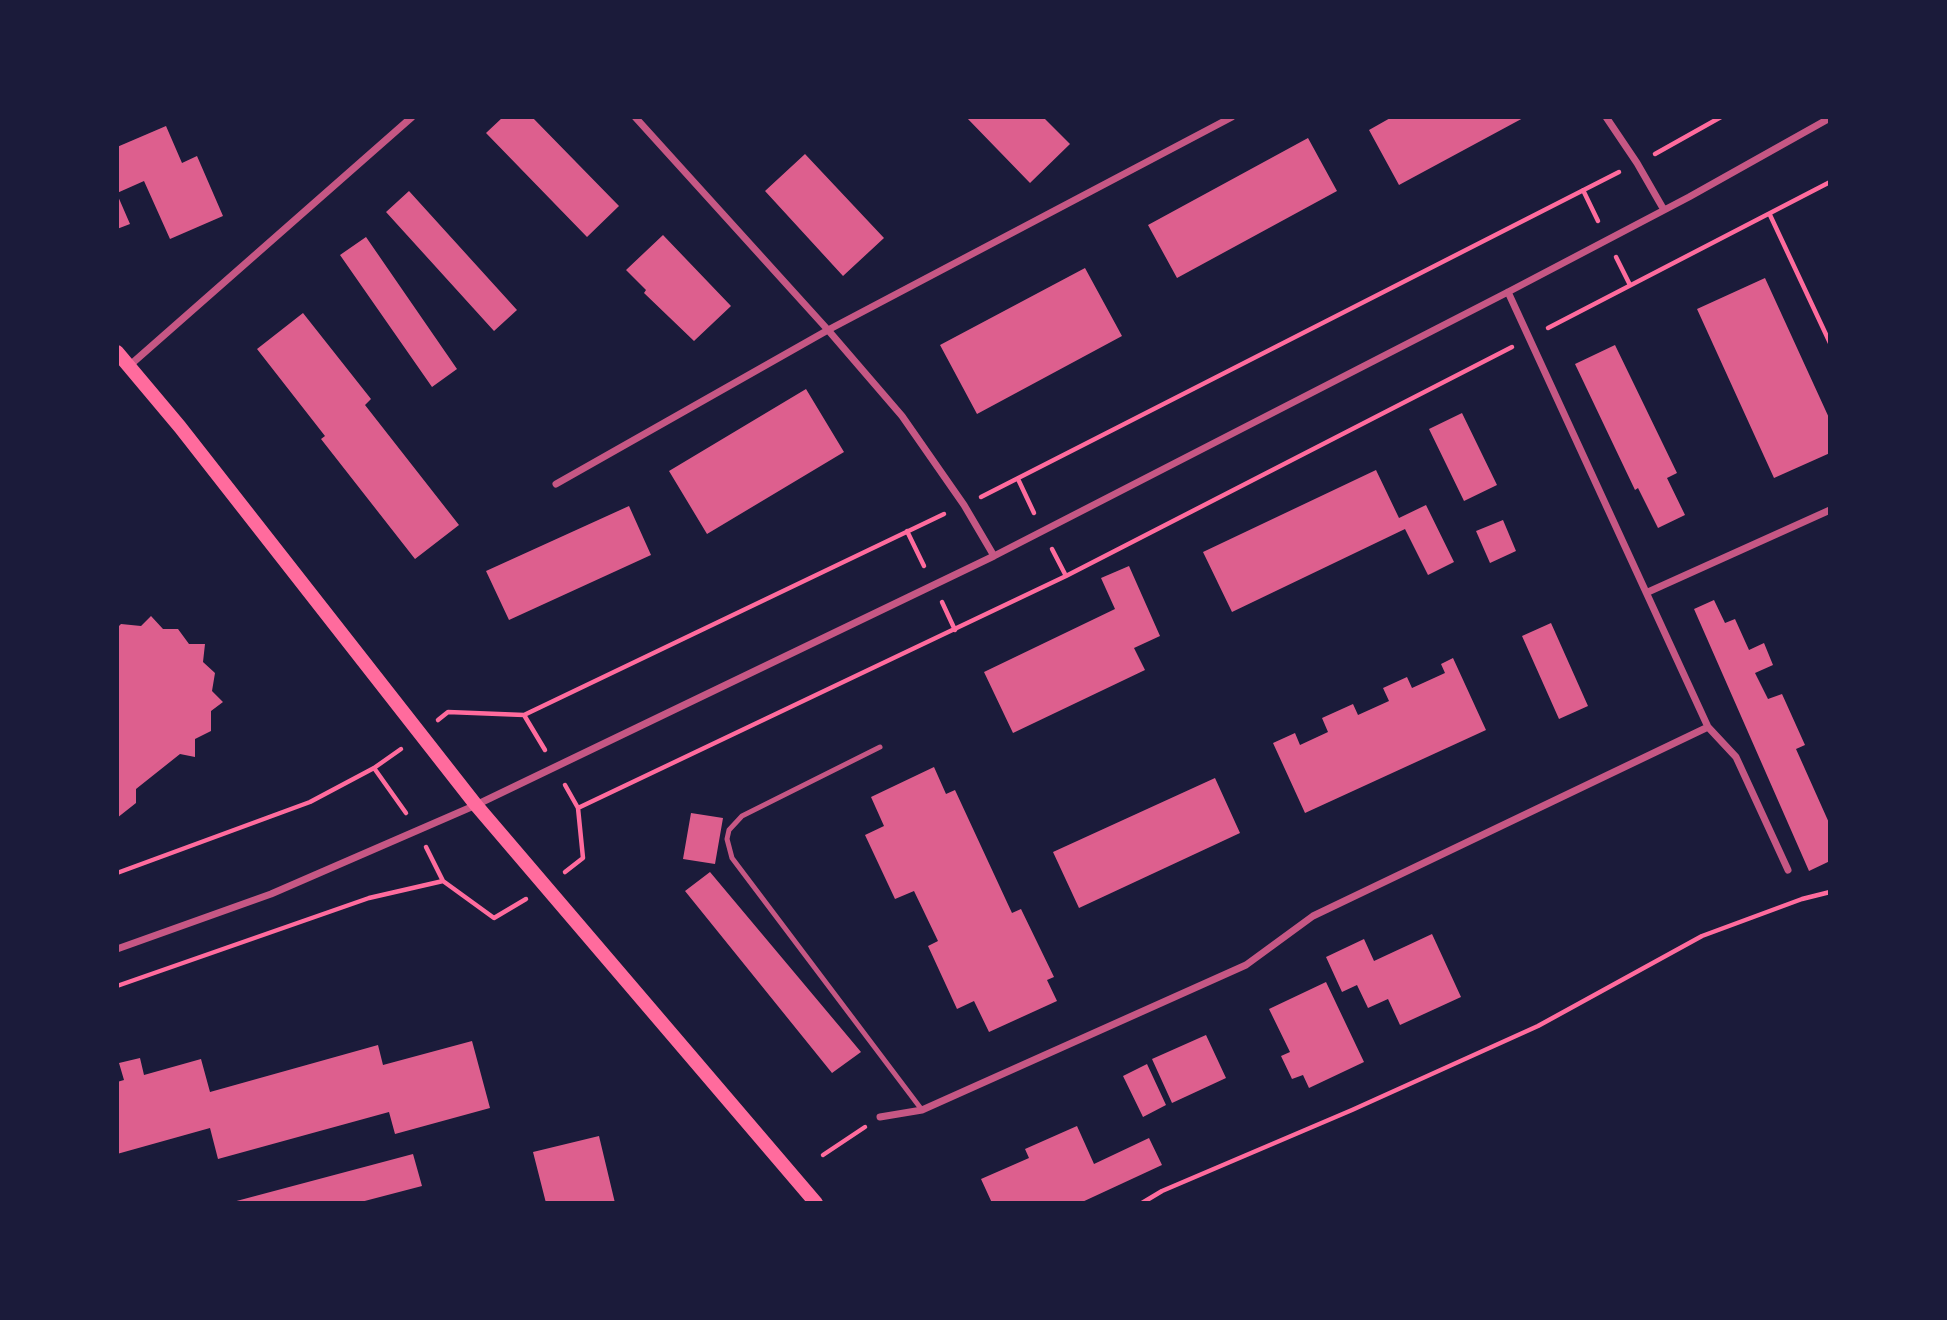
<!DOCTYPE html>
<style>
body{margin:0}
#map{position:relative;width:1947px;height:1320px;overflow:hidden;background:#1b1b3a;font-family:"Nunito Sans",sans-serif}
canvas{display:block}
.frame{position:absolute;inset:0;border:119px solid #1b1b3a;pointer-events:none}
</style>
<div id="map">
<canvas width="1947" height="1320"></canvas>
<div class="frame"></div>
</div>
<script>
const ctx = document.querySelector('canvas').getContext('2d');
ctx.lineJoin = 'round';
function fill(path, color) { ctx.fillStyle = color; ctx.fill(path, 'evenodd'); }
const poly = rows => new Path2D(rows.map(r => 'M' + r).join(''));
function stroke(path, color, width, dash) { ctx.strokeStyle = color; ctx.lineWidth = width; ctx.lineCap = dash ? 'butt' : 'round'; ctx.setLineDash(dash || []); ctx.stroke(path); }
const building = poly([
 [503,117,532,117,619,206,587,237,486,133],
 [966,117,1043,117,1070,144,1030,183],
 [1392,117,1525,117,1399,185,1369,130],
 [166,126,182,163,197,156,223,216,170,239,144,181,117,193,117,147],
 [1308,138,1337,191,1177,278,1148,225],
 [805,154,884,238,843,276,765,191],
 [409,191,517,310,494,331,386,212],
 [117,194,130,224,117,229],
 [663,235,731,306,694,341,644,293,646,290,626,270],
 [366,237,457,369,432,387,340,255],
 [1085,268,1122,336,977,414,940,345],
 [1765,278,1830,420,1830,453,1774,478,1697,309],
 [303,313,371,399,365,405,459,525,415,559,321,439,325,436,257,349],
 [1615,345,1677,473,1667,478,1685,515,1658,528,1638,488,1635,490,1575,364],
 [806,389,844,452,707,534,669,471],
 [1462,413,1497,485,1464,501,1429,429],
 [1376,470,1399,518,1426,505,1454,562,1428,575,1405,529,1232,612,1203,552],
 [629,506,651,555,509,620,486,571],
 [1503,520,1516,551,1490,563,1476,531],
 [1129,566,1160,636,1134,648,1145,670,1013,733,984,672,1115,609,1101,578],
 [1714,600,1725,623,1735,619,1749,650,1764,643,1773,665,1755,673,1768,699,1782,694,1805,745,1796,749,1830,825,1830,861,1809,871,1694,609],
 [151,616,163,629,178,629,189,644,205,644,203,662,215,673,212,691,223,702,211,711,211,731,195,739,195,757,180,754,136,789,136,803,117,818,117,628,121,624,141,626],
 [1551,623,1588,706,1559,719,1522,636],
 [1453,658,1486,730,1305,813,1273,743,1295,733,1300,745,1328,732,1322,718,1353,704,1358,715,1389,701,1383,688,1407,677,1412,688,1445,673,1441,664],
 [934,767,946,794,955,790,1012,913,1021,909,1054,977,1047,980,1057,1001,989,1032,974,1001,957,1009,928,946,938,941,914,891,895,899,865,835,884,826,871,797],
 [1215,778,1240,833,1079,908,1053,852],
 [691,813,723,818,715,864,683,859],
 [710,872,861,1052,832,1073,685,891],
 [1432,934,1461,997,1400,1025,1388,999,1368,1008,1357,985,1342,992,1326,957,1364,939,1374,961],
 [1326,982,1364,1062,1309,1088,1303,1075,1292,1079,1281,1056,1290,1052,1269,1009],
 [1206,1035,1226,1078,1172,1103,1152,1059],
 [472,1041,490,1108,395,1134,389,1112,218,1159,210,1128,117,1154,117,1082,124,1080,119,1063,140,1058,144,1075,201,1059,210,1092,378,1045,383,1065],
 [1147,1064,1166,1105,1143,1117,1123,1076],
 [1077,1126,1094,1164,1149,1138,1162,1165,1080,1203,992,1203,981,1179,1029,1158,1025,1149],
 [599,1136,615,1203,546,1203,533,1152],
 [413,1154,422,1186,357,1203,229,1203]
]);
const path = poly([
 [1655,154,1721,117],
 [1583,190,1598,221],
 [1770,215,1830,343],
 [1616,257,1630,285],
 [1548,328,1830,182],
 [1018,479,1034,513],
 [981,497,1619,172],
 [907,531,924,566],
 [1052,549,1066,576],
 [942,602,955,630],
 [524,715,545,750],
 [438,720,448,712,524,715,944,514],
 [374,768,406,813],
 [565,785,578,808],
 [426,847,443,881],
 [565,872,583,858,578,808,1066,576,1512,347],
 [117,873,310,802,374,768,401,749],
 [117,986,369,898,443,881,494,918,526,899],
 [823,1155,865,1127],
 [1142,1203,1162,1191,1352,1110,1538,1026,1702,936,1802,899,1830,892]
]);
const service = poly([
 [880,747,742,816,729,830,727,839,732,858,922,1110]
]);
const minor = poly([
 [635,117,828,330,902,416,964,505,994,556],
 [1606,117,1637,163,1664,210],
 [1508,292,1708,727,1736,757,1788,870],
 [129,366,412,117],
 [556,484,828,330,1232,117],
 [1648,592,1830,510],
 [117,949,271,894,476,805,994,556,1508,292,1689,197,1830,118],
 [880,1117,922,1110,1246,965,1313,916,1708,727]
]);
const secondary = poly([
 [117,352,180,427,476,805,816,1203]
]);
fill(building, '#dd5f8e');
stroke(path, '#ff6b9d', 4.5);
stroke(service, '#c65784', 5);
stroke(minor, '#c65784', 7);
stroke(secondary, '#ff6b9d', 14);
</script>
